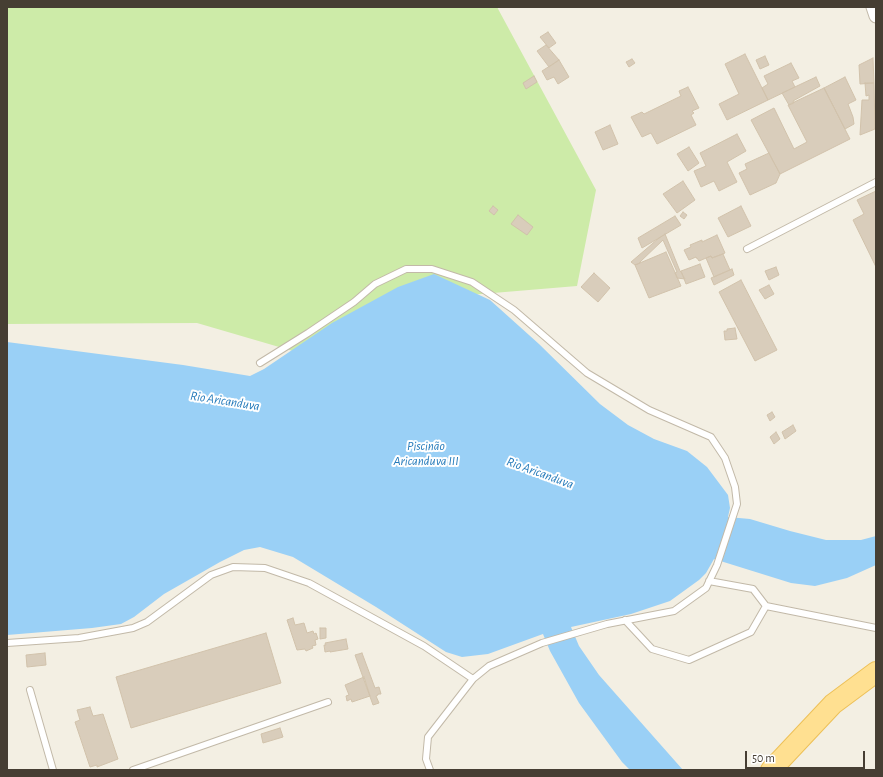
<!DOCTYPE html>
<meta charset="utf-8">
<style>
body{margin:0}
#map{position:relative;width:883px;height:777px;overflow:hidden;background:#f3efe3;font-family:"Alegreya Sans",sans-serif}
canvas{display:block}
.frame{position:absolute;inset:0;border:8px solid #463e33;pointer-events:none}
.scale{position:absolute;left:745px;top:751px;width:120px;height:18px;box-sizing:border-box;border:2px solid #463e33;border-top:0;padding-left:5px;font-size:12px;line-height:14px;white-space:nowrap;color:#463e33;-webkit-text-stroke:3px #fff;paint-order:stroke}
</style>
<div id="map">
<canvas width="883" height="777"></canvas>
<div class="frame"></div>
<div class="scale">50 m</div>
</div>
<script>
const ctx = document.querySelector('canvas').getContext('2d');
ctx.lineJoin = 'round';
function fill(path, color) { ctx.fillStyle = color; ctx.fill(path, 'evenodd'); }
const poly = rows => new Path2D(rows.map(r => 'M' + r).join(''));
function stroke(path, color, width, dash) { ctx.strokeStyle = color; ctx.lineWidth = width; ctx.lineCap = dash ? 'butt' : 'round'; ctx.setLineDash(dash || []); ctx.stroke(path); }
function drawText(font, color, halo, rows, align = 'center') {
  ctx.font = font + ' "Alegreya Sans",sans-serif'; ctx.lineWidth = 4; ctx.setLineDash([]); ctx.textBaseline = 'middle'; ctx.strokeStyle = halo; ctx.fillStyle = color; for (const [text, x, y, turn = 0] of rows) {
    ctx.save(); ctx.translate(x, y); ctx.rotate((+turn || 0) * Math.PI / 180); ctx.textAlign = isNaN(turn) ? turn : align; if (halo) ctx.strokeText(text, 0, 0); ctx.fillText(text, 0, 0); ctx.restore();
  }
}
const green = poly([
 [7,7,497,7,596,190,577,286,469,295,399,382,197,323,7,324]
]);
const water = poly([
 [434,274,490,300,539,344,600,404,628,425,654,439,687,451,707,467,728,495,730,508,728,517,750,519,790,531,826,540,861,540,876,536,876,565,847,578,815,586,791,583,714,559,706,573,699,580,670,601,631,614,571,627,579,646,599,675,683,770,630,770,622,762,579,703,550,651,543,634,488,654,462,657,446,652,376,607,293,557,260,547,244,550,220,562,164,594,134,617,121,624,92,628,7,635,7,342,183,365,250,376,264,369,332,323,398,287]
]);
const building = poly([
 [548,32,556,43,549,48,540,37,548,32],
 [546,45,559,60,549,67,537,51,546,45],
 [745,54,768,100,727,120,719,104,739,94,725,64,745,54],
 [765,56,769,65,760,69,756,60,765,56],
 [873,58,874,83,860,84,859,65,873,58],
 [632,59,635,63,629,67,626,62,632,59],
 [559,60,569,77,558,84,554,77,547,80,542,71,559,60],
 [791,63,799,78,792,81,795,87,768,100,762,88,768,84,764,76,791,63],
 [534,76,537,82,526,89,523,83,534,76],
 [816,77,820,86,793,101,794,103,789,105,782,93,816,77],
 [845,77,856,100,848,104,853,117,854,124,845,129,824,88,845,77],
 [865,83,874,83,875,129,860,135,862,100,869,100,869,95,866,96,865,83],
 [688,87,699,108,692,111,694,113,691,115,696,125,657,144,651,133,642,137,631,117,642,112,644,114,681,96,679,91,688,87],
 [824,88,850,139,780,174,751,120,774,108,794,149,807,142,788,105,824,88],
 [610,125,618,144,603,150,595,132,610,125],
 [737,134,746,151,727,162,737,182,719,191,714,181,701,187,694,171,706,166,700,153,737,134],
 [689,147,699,163,688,171,677,154,689,147],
 [769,153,780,174,776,183,750,195,739,173,747,169,745,164,769,153],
 [683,181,695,200,677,213,663,194,683,181],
 [876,191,876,267,853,220,864,214,857,200,876,191],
 [493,206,498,210,494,215,489,211,493,206],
 [741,206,751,226,728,237,718,218,741,206],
 [683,212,687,215,684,219,680,216,683,212],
 [518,215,533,227,527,235,511,224,518,215],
 [675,216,681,225,642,248,638,238,675,216],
 [665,234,680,271,681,272,685,279,677,278,675,273,677,272,663,240,640,262,640,263,635,265,631,262,659,238,665,234],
 [717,235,725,253,712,258,711,256,699,261,697,258,696,258,696,257,689,260,684,250,691,247,690,245,702,240,702,242,717,235],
 [666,252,681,286,649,298,635,265,666,252],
 [723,254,730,270,714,277,706,258,711,256,712,258,723,254],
 [700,264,705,277,686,284,681,271,700,264],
 [776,267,779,275,769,280,765,271,776,267],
 [732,269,734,275,714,285,711,278,732,269],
 [594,273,610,288,598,302,581,287,594,273],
 [741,280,777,350,755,361,719,292,741,280],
 [769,285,774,294,765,299,759,290,769,285],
 [735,328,737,339,725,340,724,331,727,331,727,329,735,328],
 [772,412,775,417,770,421,767,415,772,412],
 [793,425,796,431,785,439,782,432,793,425],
 [776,432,780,439,774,444,770,437,776,432],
 [293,618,295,625,304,623,307,633,313,631,314,634,316,633,318,639,315,640,316,645,312,646,313,648,306,651,305,649,297,650,287,620,293,618],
 [320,628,326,628,326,638,320,639,320,628],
 [266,633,281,683,131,728,116,677,266,633],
 [346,639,348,649,330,652,330,651,325,652,324,645,326,645,325,643,346,639],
 [45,653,46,665,27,667,26,655,45,653],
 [362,653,375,688,379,687,381,694,378,694,378,695,376,696,379,703,373,705,355,655,362,653],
 [364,677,370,696,352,702,351,699,347,701,346,696,349,695,345,685,364,677],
 [90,707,93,716,103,714,118,759,97,767,97,765,90,767,75,722,80,720,77,710,90,707],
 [280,728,283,737,263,743,261,734,280,728]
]);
const lane = poly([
 [747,249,876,182],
 [260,363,308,333,354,302,375,284,406,269,432,269,472,282,514,310,587,373,649,410,711,437,725,458,735,487,737,504,717,565,706,588,674,611,607,624,542,643,489,666,473,679,428,737,426,759,430,770],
 [766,606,876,628],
 [625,620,652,649,689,660,751,632,766,606,753,589,709,581],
 [7,643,79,638,133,628,147,622,211,575,233,567,265,568,309,583,424,646,473,679],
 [30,690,53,770],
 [133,770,328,702]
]);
const street = poly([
 [873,7,876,16]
]);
const primary = poly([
 [771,770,833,704,876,672]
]);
const waterNames = [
 ["Rio Aricanduva",225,401,9],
 ["Piscinão",426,446],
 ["Aricanduva III",426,461],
 ["Rio Aricanduva",540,473,20]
];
fill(green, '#cdeba8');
fill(water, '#9ad0f6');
fill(building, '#d9cdbb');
stroke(building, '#d1c2ab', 1);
stroke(lane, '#c2b9a8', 8);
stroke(street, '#c2b9a8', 15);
stroke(primary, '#edc058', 22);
stroke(lane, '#fff', 6);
stroke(street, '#fff', 13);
stroke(primary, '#ffe091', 20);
drawText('italic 13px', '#247aba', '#fff', waterNames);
</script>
